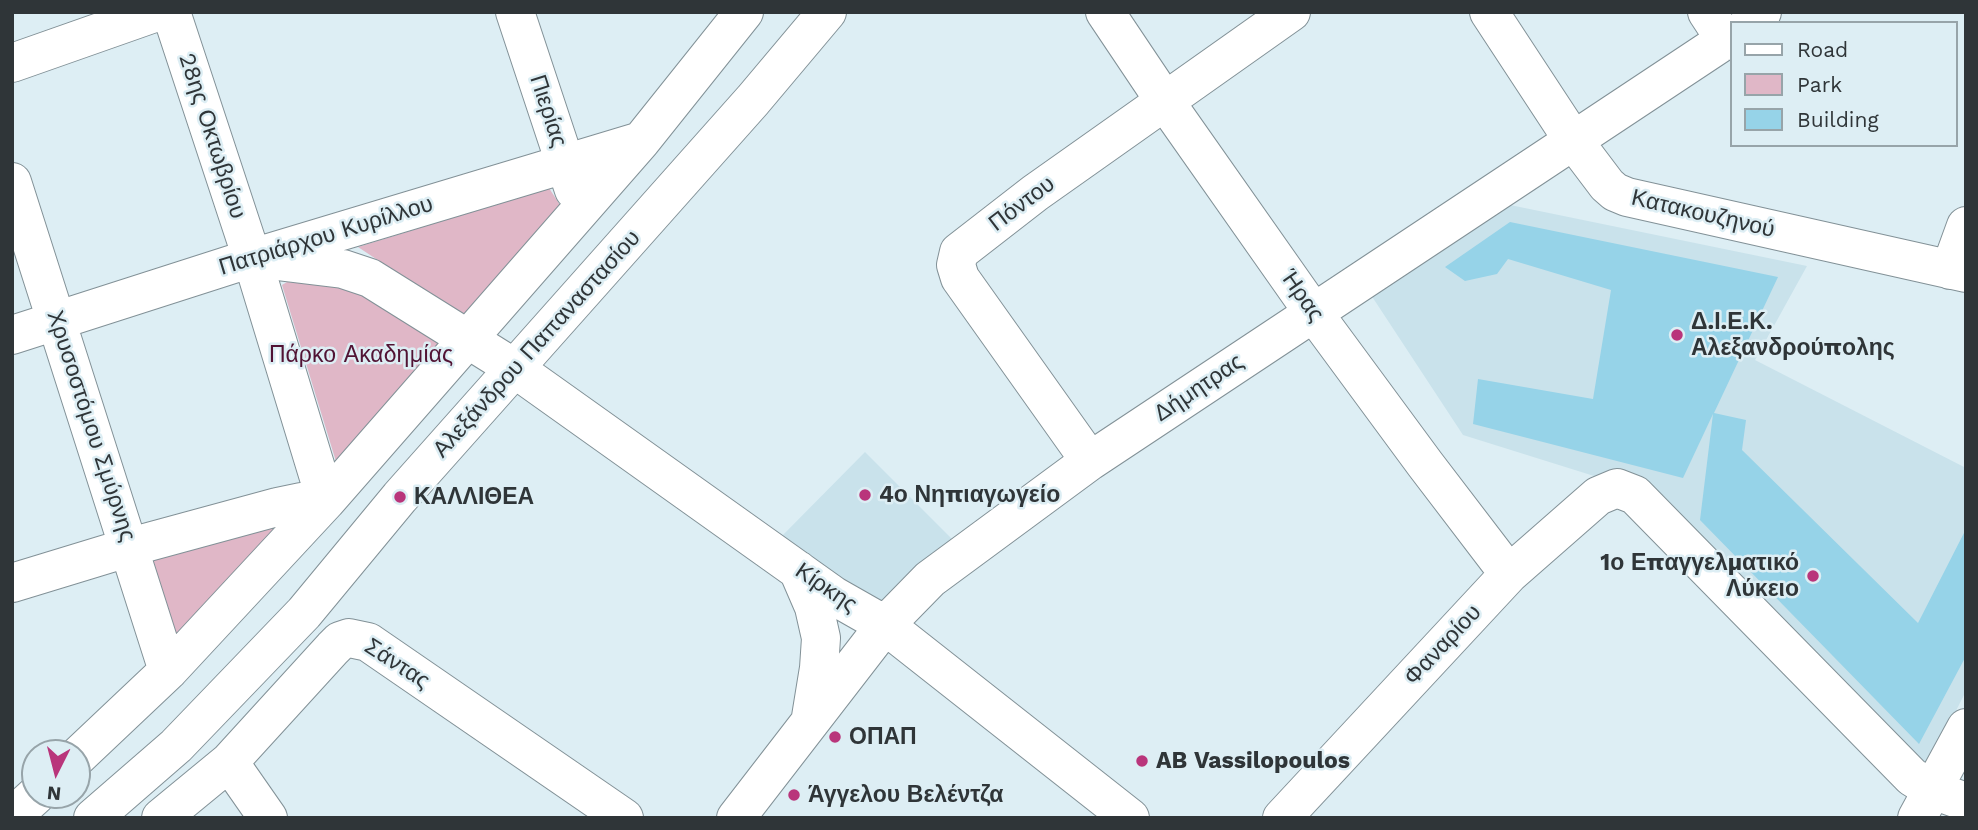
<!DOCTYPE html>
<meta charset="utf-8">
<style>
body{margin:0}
#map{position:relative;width:1978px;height:830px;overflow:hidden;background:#ddeef4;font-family:"Work Sans",sans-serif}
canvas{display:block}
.frame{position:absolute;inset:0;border:14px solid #2f3538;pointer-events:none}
.legend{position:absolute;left:1730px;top:21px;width:228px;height:126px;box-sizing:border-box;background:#ddeef4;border:2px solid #97a4a9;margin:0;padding:9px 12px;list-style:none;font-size:21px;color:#2f3538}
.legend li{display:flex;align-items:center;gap:14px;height:35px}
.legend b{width:35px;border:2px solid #97a4a9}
.north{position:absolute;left:21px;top:739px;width:70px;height:70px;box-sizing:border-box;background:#ddeef4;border:2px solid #97a4a9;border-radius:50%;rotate:186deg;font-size:19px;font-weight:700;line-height:28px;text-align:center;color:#2f3538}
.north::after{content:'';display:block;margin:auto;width:24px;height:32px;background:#b9357b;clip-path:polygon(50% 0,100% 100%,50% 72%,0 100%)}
</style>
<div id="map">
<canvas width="1978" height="830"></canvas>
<div class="frame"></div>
<ul class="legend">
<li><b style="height:9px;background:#fff"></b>Road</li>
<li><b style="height:19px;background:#e0b7c7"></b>Park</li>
<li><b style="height:19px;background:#96d3e8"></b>Building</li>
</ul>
<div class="north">N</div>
</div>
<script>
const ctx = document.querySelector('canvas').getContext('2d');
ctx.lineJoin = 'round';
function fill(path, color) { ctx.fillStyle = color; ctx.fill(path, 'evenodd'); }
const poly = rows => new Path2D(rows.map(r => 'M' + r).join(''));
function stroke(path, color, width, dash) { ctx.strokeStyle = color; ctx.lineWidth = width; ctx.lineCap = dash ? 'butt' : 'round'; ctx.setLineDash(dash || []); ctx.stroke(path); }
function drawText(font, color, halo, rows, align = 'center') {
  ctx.font = font + ' "Work Sans",sans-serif'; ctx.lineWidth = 5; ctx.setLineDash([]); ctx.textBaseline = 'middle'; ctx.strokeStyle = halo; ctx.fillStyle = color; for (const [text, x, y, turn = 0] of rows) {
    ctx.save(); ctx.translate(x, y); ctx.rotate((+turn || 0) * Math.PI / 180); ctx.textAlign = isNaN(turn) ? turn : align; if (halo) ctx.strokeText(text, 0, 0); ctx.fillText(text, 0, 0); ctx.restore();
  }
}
const built = poly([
 [1510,205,1807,266,1755,360,1966,468,1966,691,1926,770,1658,496,1463,435,1371,295],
 [865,452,952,539,882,609,779,539]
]);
const green = poly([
 [549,188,560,205,465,318,358,247],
 [287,282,347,287,446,340,338,468,282,285],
 [284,515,294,525,179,648,149,551]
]);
const building = poly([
 [1510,222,1778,277,1714,413,1746,420,1742,450,1918,623,1966,529,1966,656,1919,744,1700,520,1713,414,1683,478,1473,424,1478,379,1593,399,1611,290,1508,259,1497,274,1465,281,1445,267]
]);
const minor = poly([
 [515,12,574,190],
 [1105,12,1164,100,1313,312,1425,464,1509,574],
 [1489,12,1573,140,1607,185,1615,192,1627,197,1966,273],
 [1707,12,1726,41],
 [1749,23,1762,12],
 [12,63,157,12],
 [12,182,168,671],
 [252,258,343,269,370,278,514,368,834,596,885,625,1130,818],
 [1950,270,1966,226],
 [12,335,252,258,641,141],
 [1090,461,960,278,956,265,959,252,1035,193,1291,12],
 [798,570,814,607,821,638,819,668,811,717],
 [12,583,130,547,277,507,301,502,326,501,252,258,171,12],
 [77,757,168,671,326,501,641,141,744,12],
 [229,762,268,818],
 [12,817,36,795],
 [93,818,176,746,304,613,400,497,753,100,827,12],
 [161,818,229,762,333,648,340,641,349,638,368,642,624,818],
 [736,818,885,625,930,579,1090,461,1731,36],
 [1282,818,1509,574,1598,496,1617,488,1635,495,1912,777,1933,790,1966,802],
 [1917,818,1966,728]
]);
const markers = [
 [1677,335,7,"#b9357b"],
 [865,495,7,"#b9357b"],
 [400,497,7,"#b9357b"],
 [1813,576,7,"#b9357b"],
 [835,737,7,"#b9357b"],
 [1142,761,7,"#b9357b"],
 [794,795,7,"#b9357b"]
];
const streetNames = [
 ["Πιερίας",548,111,72],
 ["28ης Οκτωβρίου",212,136,72],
 ["Πόντου",1022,204,-37],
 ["Κατακουζηνού",1703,214,13],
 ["Πατριάρχου Κυρίλλου",326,236,-17],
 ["Ήρας",1302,296,55],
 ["Αλεξάνδρου Παπαναστασίου",537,344,-48],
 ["Δήμητρας",1199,388,-34],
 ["Χρυσοστόμου Σμύρνης",91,426,72],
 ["Κίρκης",826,588,34],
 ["Φαναρίου",1443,645,-47],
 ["Σάντας",397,664,33]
];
const poiNames = [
 ["Δ.Ι.Ε.Κ.",1691,322],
 ["Αλεξανδρούπολης",1691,348],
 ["4ο Νηπιαγωγείο",879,495],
 ["ΚΑΛΛΙΘΕΑ",414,497],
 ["1ο Επαγγελματικό",1799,563,"right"],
 ["Λύκειο",1799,589,"right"],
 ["ΟΠΑΠ",849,737],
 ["AB Vassilopoulos",1156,761],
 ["Άγγελου Βελέντζα",808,795]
];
const parkNames = [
 ["Πάρκο Ακαδημίας",361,355]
];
fill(built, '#c9e2eb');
fill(green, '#e0b7c7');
fill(building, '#96d3e8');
stroke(minor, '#829197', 40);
stroke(minor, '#fff', 38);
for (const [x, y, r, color] of markers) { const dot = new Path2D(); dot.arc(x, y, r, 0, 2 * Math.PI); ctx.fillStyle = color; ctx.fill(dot); stroke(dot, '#ddeef4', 2.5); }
drawText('23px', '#2f3538', '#ddeef4', streetNames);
drawText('bold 23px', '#2f3538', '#ddeef4', poiNames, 'left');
drawText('23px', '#511334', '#ddeef4', parkNames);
</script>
